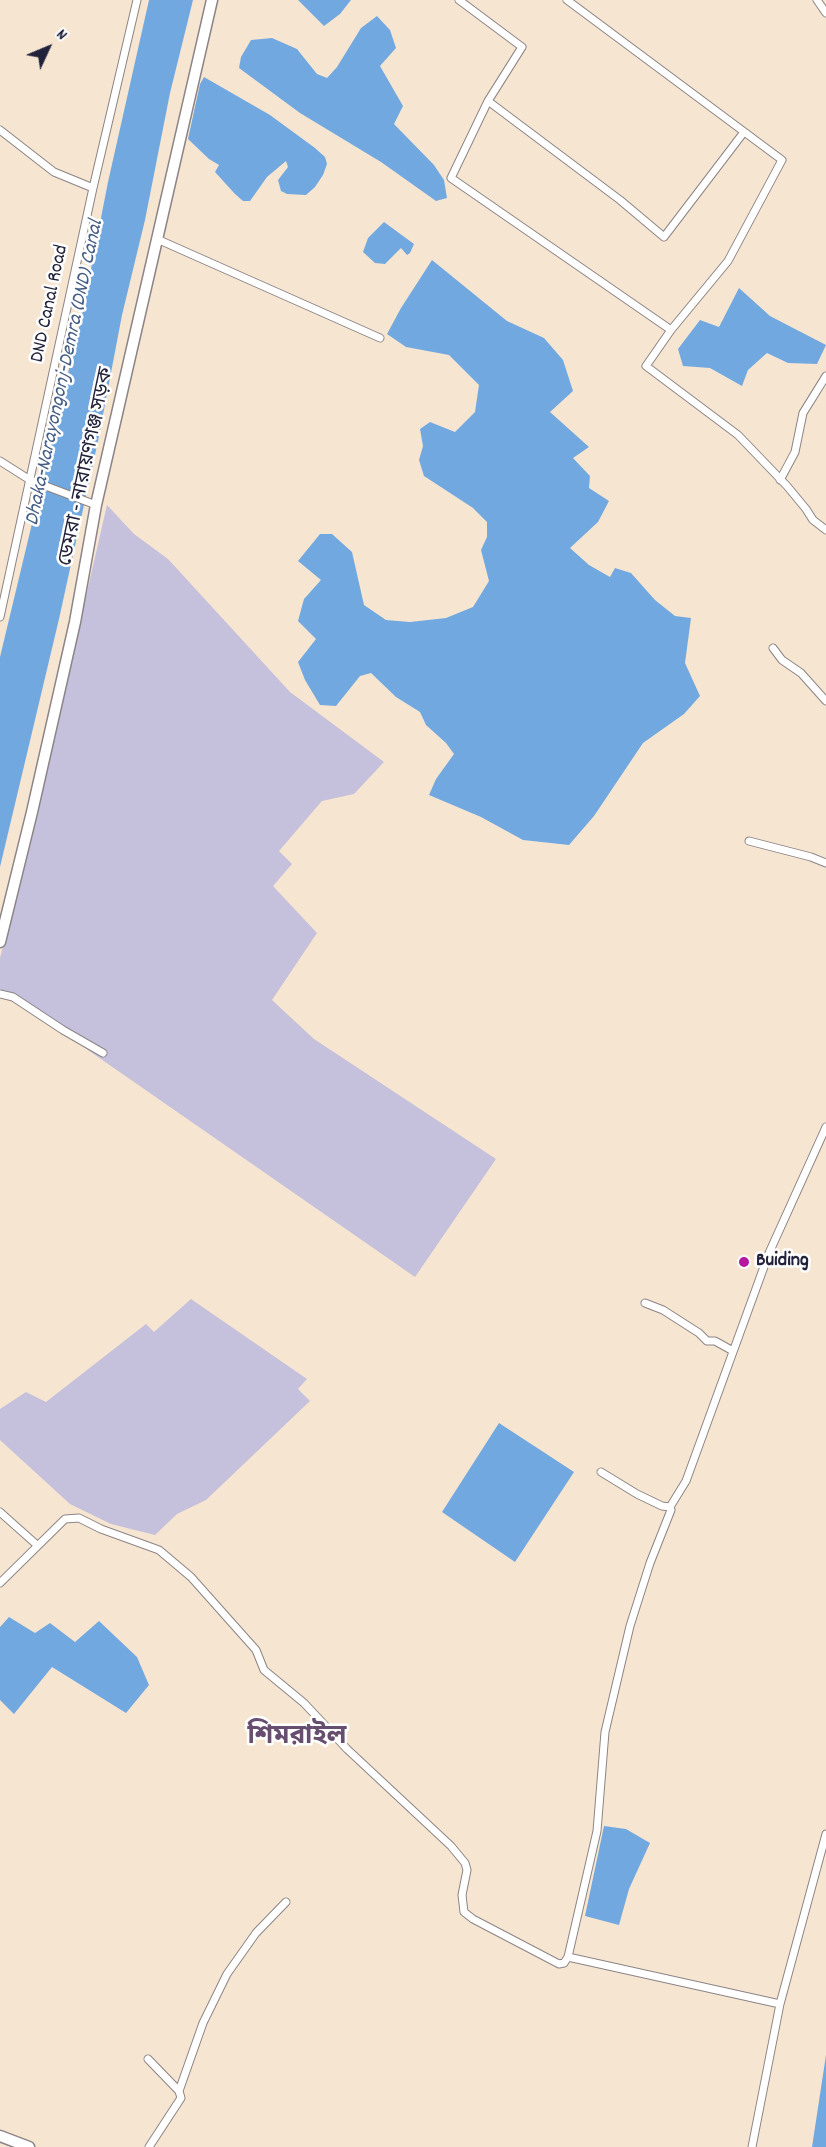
<!DOCTYPE html>
<meta charset="utf-8">
<style>
body{margin:0}
#map{position:relative;width:826px;height:2147px;overflow:hidden;background:#f6e6d1;font-family:Dekko,sans-serif}
canvas{display:block}
.north{position:absolute;left:18px;top:18px;width:60px;height:60px;-webkit-text-stroke:4px #fff;paint-order:stroke;rotate:46deg;font-size:16px;font-weight:700;line-height:24px;text-align:center;color:#22223b}
.north::after{content:'';display:block;margin:auto;width:21px;height:27px;background:#22223b;clip-path:polygon(50% 0,100% 100%,50% 72%,0 100%)}
</style>
<div id="map">
<canvas width="826" height="2147"></canvas>
<div class="north">N</div>
</div>
<script>
const ctx = document.querySelector('canvas').getContext('2d');
ctx.lineJoin = 'round';
function fill(path, color) { ctx.fillStyle = color; ctx.fill(path, 'evenodd'); }
const poly = rows => new Path2D(rows.map(r => 'M' + r).join(''));
function stroke(path, color, width, dash) { ctx.strokeStyle = color; ctx.lineWidth = width; ctx.lineCap = dash ? 'butt' : 'round'; ctx.setLineDash(dash || []); ctx.stroke(path); }
function drawText(font, color, halo, rows, align = 'center') {
  ctx.font = font + ' Dekko,"Noto Sans Bengali",sans-serif'; ctx.lineWidth = 5; ctx.setLineDash([]); ctx.textBaseline = 'middle'; ctx.strokeStyle = halo; ctx.fillStyle = color; for (const [text, x, y, turn = 0] of rows) {
    ctx.save(); ctx.translate(x, y); ctx.rotate((+turn || 0) * Math.PI / 180); ctx.textAlign = isNaN(turn) ? turn : align; if (halo) ctx.strokeText(text, 0, 0); ctx.fillText(text, 0, 0); ctx.restore();
  }
}
const industrial = poly([
 [107,505,134,534,168,559,290,692,384,762,354,794,322,801,279,851,292,864,273,886,317,933,272,1000,314,1039,496,1159,415,1277,0,989,0,958,28,848],
 [191,1299,307,1379,298,1389,310,1401,206,1500,177,1514,155,1535,111,1524,70,1504,0,1440,0,1409,26,1392,46,1402,146,1324,154,1332]
]);
const water = poly([
 [149,0,193,0,170,93,145,220,122,315,98,441,59,619,0,867,0,657,82,315,108,182],
 [298,0,351,0,340,14,324,26],
 [377,16,390,30,396,48,380,66,403,106,394,124,434,165,444,180,447,198,436,201,381,162,300,113,239,68,241,57,251,40,272,38,297,49,317,74,327,78,337,67,361,28],
 [204,77,270,115,315,148,325,157,327,164,323,175,315,187,306,195,287,194,281,191,278,180,288,167,286,161,267,177,250,201,243,201,235,194,215,172,219,165,209,159,188,139,200,84],
 [384,222,414,244,410,253,407,255,401,248,385,264,375,263,363,252,368,238],
 [432,260,507,321,544,338,563,360,573,391,550,412,589,447,573,458,590,476,589,488,609,501,598,522,570,548,589,565,610,577,615,568,631,573,655,600,675,616,691,618,685,663,700,696,684,714,643,743,594,816,569,845,523,840,481,817,429,795,436,779,454,754,446,743,426,725,420,712,396,697,371,673,360,676,336,706,320,705,305,680,298,662,316,639,298,621,304,599,321,580,298,561,320,534,332,534,352,552,364,605,386,620,410,622,446,618,473,607,489,581,481,550,487,537,487,522,473,508,424,476,419,460,423,446,420,429,430,422,455,432,475,412,479,385,449,355,406,347,387,334,401,308],
 [739,288,770,316,826,345,817,364,788,363,767,353,748,370,742,386,710,368,683,366,678,349,700,320,719,327],
 [499,1423,574,1472,515,1562,442,1512],
 [9,1617,35,1633,50,1623,75,1642,99,1621,137,1657,149,1685,126,1713,52,1667,14,1714,0,1700,0,1627],
 [604,1826,626,1829,650,1843,629,1889,619,1925,585,1916],
 [826,2055,826,2147,812,2147]
]);
const minor = poly([
 [459,0,522,47,488,101,620,200,664,237,744,132],
 [567,0,782,160,728,261,671,330,646,366,738,435,787,486,806,509,813,520,826,530],
 [817,0,826,13],
 [488,101,451,178,671,330],
 [0,130,54,172,93,188],
 [157,239,380,338],
 [0,461,30,480,96,505],
 [780,480,795,452,803,413,826,376],
 [0,617,93,188,137,0],
 [773,648,782,660,801,673,826,701],
 [749,841,811,857,826,863],
 [0,994,13,997,63,1030,103,1053],
 [645,1303,663,1310,699,1333,707,1341,715,1341,733,1351],
 [601,1472,637,1494,662,1506,670,1507],
 [0,1512,37,1545],
 [0,1583,65,1519,79,1518,101,1529,159,1550,191,1577,256,1650,264,1670,304,1703,347,1749,451,1846,465,1863,467,1870,462,1895,464,1912,473,1919,559,1964,564,1963,568,1957],
 [780,2004,568,1957,597,1831,605,1732,630,1626,650,1563,671,1510,670,1507,686,1481,769,1253,826,1127],
 [148,2059,179,2091,181,2098,149,2147],
 [179,2091,203,2023,227,1974,256,1933,286,1902],
 [752,2147,780,2004,826,1834]
]);
const primary = poly([
 [0,942,32,812,75,622,96,505,212,0]
]);
const trunk = poly([
 [0,2136,29,2147]
]);
const markers = [
 [744,1262,6,"#b5179e"]
];
const streetNames = [
 ["DND Canal Road",51,304,-78],
 ["ডেমরা - নারায়ণগঞ্জ সড়ক",88,467,-78]
];
const poiNames = [
 ["Buiding",756,1262]
];
const waterNames = [
 ["Dhaka-Narayongonj-Demra (DND) Canal",66,373,-78]
];
const districtNames = [
 ["শিমরাইল",297,1739]
];
fill(industrial, '#c5c0db');
fill(water, '#72a8e0');
stroke(minor, '#8c8486', 9);
stroke(primary, '#8c8486', 13);
stroke(trunk, '#8c8486', 13);
stroke(minor, '#fff', 7);
stroke(primary, '#fff', 10);
stroke(trunk, '#fff', 10);
for (const [x, y, r, color] of markers) { const dot = new Path2D(); dot.arc(x, y, r, 0, 2 * Math.PI); ctx.fillStyle = color; ctx.fill(dot); stroke(dot, '#fff', 2); }
drawText('20px', '#22223b', '#fff', streetNames);
drawText('bold 20px', '#22223b', '#fff', poiNames, 'left');
drawText('italic 21px', '#465e85', '#fff', waterNames);
drawText('bold 26px', '#674e70', '#fff', districtNames);
</script>
